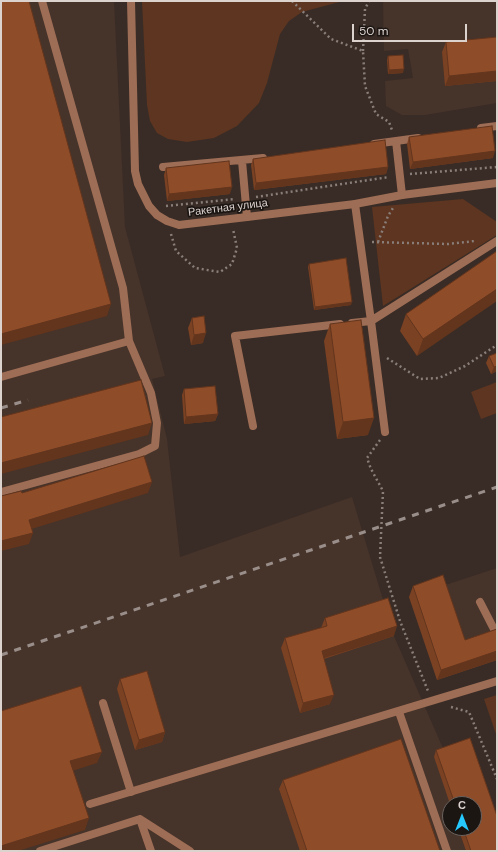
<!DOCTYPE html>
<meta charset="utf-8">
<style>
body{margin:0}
#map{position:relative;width:498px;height:852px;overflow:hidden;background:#392c26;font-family:"DM Sans",sans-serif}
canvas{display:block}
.frame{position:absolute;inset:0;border:2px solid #dcd3cf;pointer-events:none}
.north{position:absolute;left:442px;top:796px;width:40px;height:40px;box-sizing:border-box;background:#1c1613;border:1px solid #69625e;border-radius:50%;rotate:0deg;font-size:11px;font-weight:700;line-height:16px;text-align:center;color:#dcd3cf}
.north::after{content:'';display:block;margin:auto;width:14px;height:18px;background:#25c9fe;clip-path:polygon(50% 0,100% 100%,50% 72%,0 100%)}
.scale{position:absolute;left:352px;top:24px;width:115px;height:18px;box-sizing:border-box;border:2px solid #dcd3cf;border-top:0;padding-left:5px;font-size:12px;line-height:14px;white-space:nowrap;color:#dcd3cf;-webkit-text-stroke:3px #1c1613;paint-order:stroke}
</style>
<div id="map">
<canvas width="498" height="852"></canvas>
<div class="frame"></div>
<div class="north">С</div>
<div class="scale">50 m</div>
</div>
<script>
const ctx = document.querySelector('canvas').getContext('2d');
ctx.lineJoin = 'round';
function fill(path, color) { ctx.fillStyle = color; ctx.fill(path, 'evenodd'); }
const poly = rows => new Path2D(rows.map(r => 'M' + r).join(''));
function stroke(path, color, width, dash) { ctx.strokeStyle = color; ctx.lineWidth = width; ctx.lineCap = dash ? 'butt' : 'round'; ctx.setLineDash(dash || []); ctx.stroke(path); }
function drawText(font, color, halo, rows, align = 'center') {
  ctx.font = font + ' "DM Sans",sans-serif'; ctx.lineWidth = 3.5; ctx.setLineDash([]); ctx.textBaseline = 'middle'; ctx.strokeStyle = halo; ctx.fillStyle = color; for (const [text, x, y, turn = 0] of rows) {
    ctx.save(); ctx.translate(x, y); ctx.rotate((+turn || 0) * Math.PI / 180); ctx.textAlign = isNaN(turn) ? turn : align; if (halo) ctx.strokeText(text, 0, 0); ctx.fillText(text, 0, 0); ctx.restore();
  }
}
const built = poly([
 [1,1,114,1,125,227,165,376,152,379,167,439,180,557,352,497,394,636,445,753,450,804,450,828,458,828,466,851,1,851],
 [383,1,497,1,497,103,425,115,402,115,386,106,385,81,413,78,408,49,384,51],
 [497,568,497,660,437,680,409,597]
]);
const green = poly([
 [142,1,343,1,302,12,289,21,280,34,267,83,259,103,237,126,214,138,187,142,168,139,157,133,150,121,147,105],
 [463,199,497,222,497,235,383,306,372,207],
 [497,382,497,413,481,419,471,392],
 [497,695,497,737,484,699]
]);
const path = poly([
 [292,1,331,39,363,51,365,86,376,114,389,122,392,130],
 [363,51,365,9,369,1],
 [410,174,497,167],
 [256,197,389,177],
 [166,206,235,199],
 [171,234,176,251,195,268,220,272,232,264,237,248,233,229],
 [372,242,448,244,475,241],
 [378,242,388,216,393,208],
 [387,358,420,379,439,378,465,366,497,345],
 [380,440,367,458,371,469,383,491,380,557,400,621,428,691],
 [451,707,469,712,497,779]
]);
const lane = poly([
 [481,128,497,126],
 [396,141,402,195],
 [374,144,418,138],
 [242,161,247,217],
 [163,167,263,158],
 [355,204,371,321,497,241],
 [352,323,371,321,385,432],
 [1,377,129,341],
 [253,426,235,336,340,324],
 [1,492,139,454,155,446,157,423,151,393,129,341,123,288,42,1],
 [480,602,497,635],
 [103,703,131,792],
 [399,712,447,851],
 [90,804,497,681],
 [140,819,151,851],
 [40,851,140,819,190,851]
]);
const street = poly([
 [131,1,135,171,138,184,149,206,157,215,167,221,179,225,247,217,355,204,402,195,497,183]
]);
const rail = poly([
 [1,408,28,400],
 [1,655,497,487]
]);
const wall = poly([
 [497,37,497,81,445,86,442,52,446,42],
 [388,56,403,73,388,74,387,60],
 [409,137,493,158,410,169,407,144],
 [253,159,388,167,386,174,254,190,251,165],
 [166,168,230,194,167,201,164,175],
 [497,251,417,356,400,331,406,314],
 [309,264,351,305,314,310,308,267],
 [192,318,203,343,191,345,188,328],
 [330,324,368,435,337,439,324,341],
 [489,356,497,371,491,374,486,363],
 [184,389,218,414,215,421,184,424,182,395],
 [413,586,465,640,497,629,497,660,437,680,409,597],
 [325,618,394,636,324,659,330,704,300,713,281,648,285,638,321,628],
 [120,679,165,732,162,742,135,750,117,689],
 [470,738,497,816,497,851,466,851,458,828,474,828,474,804,450,804,434,757,436,750],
 [283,780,440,851,300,851,279,789]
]);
const shadedWall = poly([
 [404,69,403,73,388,74,389,70],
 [497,71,497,81,445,86,449,76],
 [495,151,493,158,410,169,413,162],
 [388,167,386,174,254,190,256,183],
 [232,187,230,194,167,201,169,194],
 [497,289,497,301,417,356,423,339],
 [352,302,351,305,314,310,315,307],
 [111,304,107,316,1,345,1,334],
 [206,333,203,343,191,345,194,335],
 [497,366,497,371,491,374,494,367],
 [218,414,215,421,184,424,186,417],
 [374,418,368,435,337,439,343,422],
 [152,423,148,435,1,474,1,463],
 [152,482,148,493,25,531,29,520],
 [33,533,29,544,1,551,1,541],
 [397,626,394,636,318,660,322,651],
 [497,651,497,660,437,680,441,670],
 [334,695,330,704,300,713,303,703],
 [165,732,162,742,135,750,139,740],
 [102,752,97,763,66,773,70,761],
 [89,818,85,830,18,851,1,851,1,846]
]);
const building = poly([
 [1,1,29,1,111,304,1,334,1,1],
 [497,37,497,71,449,76,446,42,497,37],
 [403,55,404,69,389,70,388,56,403,55],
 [492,126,495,151,413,162,409,137,492,126],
 [385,140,388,167,256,183,253,159,385,140],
 [229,161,232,187,169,194,166,168,229,161],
 [497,251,497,289,423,339,406,314,497,251],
 [346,258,352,302,315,307,309,264,346,258],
 [204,316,206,333,194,335,192,318,204,316],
 [361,320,374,418,343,422,330,324,361,320],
 [497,353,497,366,494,367,489,356,497,353],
 [141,380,152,423,1,463,1,417,141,380],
 [215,386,218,414,186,417,184,389,215,386],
 [144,456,152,482,29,520,33,533,1,541,1,496,21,491,22,493,144,456],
 [443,575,465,640,497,629,497,651,441,670,413,586,443,575],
 [388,598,397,626,322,651,334,695,303,703,285,638,327,626,325,618,388,598],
 [147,671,165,732,139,740,120,679,147,671],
 [81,686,102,752,70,761,89,818,1,846,1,711,81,686],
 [470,738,497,816,497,851,471,851,463,828,474,828,474,804,455,804,436,750,470,738],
 [401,739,440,851,307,851,283,780,401,739]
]);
const streetNames = [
 ["Ракетная улица",228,208,-7]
];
fill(built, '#46332a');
fill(green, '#5d3520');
stroke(path, '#897e79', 2.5, [2, 3]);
stroke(lane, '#9e6d55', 8);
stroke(street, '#9e6d55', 8);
stroke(rail, '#998e89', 3, [7, 7]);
fill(wall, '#7a4123');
fill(shadedWall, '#63351d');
fill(building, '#8e4c29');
stroke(building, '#63351d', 1);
drawText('11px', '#dcd3cf', '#1c1613', streetNames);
</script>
